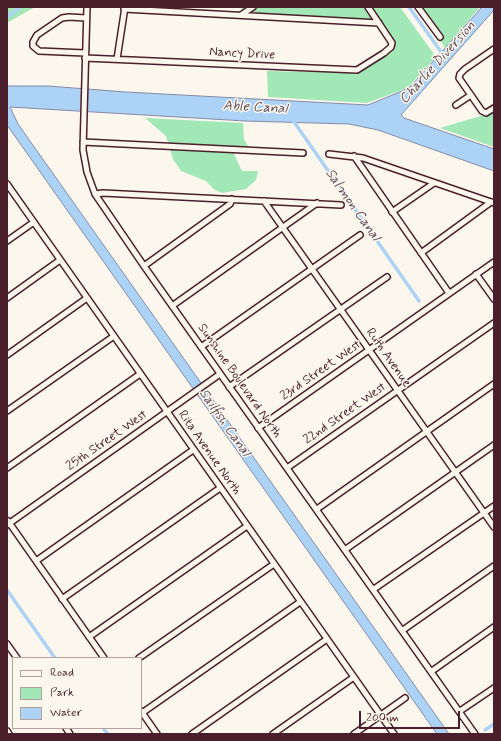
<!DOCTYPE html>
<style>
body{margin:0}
#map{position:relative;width:501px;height:741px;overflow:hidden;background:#fbf7ec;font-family:Mynerve,sans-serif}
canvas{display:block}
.frame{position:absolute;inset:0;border:8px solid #4a1f2b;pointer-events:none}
.legend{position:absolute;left:12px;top:657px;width:130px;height:72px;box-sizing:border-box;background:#fbf7ec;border:1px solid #b4a19f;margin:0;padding:5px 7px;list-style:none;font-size:12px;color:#4a1f2b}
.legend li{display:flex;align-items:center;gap:8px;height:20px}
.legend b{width:20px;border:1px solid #b4a19f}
.scale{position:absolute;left:359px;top:711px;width:101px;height:18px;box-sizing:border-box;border:2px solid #4a1f2b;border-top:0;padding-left:5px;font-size:12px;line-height:14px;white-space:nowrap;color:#4a1f2b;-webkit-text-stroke:3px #fbf7ec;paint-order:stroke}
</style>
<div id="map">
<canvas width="501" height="741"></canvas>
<div class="frame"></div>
<ul class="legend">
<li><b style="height:5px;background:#fbf7ec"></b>Road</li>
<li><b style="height:11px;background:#a1e8b6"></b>Park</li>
<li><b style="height:11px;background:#acd2f6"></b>Water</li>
</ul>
<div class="scale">200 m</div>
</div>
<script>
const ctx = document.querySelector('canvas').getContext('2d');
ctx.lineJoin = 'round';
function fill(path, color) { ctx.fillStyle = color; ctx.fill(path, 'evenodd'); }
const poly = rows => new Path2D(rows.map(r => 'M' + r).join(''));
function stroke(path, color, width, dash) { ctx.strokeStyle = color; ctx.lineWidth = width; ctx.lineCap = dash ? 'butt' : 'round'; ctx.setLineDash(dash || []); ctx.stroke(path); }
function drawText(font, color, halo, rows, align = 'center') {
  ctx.font = font + ' Mynerve,sans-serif'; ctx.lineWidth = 3; ctx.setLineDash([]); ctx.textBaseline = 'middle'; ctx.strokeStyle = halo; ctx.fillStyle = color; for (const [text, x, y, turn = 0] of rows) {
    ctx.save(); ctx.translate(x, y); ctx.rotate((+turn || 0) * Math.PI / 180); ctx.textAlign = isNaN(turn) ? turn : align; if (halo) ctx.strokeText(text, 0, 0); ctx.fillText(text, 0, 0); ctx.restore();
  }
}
const green = poly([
 [7,7,35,7,7,23],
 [240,7,400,7,436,57,410,85,402,90,367,103,268,97,267,71,353,73,394,46,375,20,246,15],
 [419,7,480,7,445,48],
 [494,112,494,147,440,128],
 [145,118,243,123,244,139,251,151,233,152,242,171,258,171,256,180,246,189,222,193,215,190,206,181,181,171,173,159,166,136]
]);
const water = poly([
 [482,7,494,7,494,10,401,115,404,118,494,149,494,171,378,130,349,124,245,121,10,107,18,124,449,734,437,734,7,125,7,86,48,86,126,92,368,105,402,91,411,86,482,7]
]);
const canal = poly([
 [409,7,444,56],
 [7,17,21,7],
 [292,119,419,301],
 [7,590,55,658],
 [103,728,108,734],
 [485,730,494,724]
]);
const minor = poly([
 [87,7,83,150,87,172,95,194,144,266,475,734],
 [418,7,440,37],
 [124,9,379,23],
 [241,15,253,7],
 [494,49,465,69,460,74,459,78,482,111,486,113,494,108],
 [85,53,39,51,33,46,33,42,37,35,62,18,69,17,86,18],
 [85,58,357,70,384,53,391,47,392,43,368,7],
 [117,59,125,7],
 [456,105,471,95],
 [83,142,303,153],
 [329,154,363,158,494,203],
 [354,156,449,293],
 [7,184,394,734],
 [95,194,103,193,341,205],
 [264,201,494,527],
 [392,212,434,183],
 [7,241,34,222],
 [421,253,491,202],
 [144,266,230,204,232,199],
 [476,274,494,299],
 [7,298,60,260],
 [172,306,317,203],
 [201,347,360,235],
 [7,355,87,298],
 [229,387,387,277],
 [7,411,114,336],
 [258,428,494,262],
 [7,468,140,374],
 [287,468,494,323],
 [317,509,494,384],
 [8,521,104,658],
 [7,525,220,374],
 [346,549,494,445],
 [36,561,193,450],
 [374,589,494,506],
 [62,599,220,488],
 [403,630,494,566],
 [89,637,247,526],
 [7,644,17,658],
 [139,658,274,564],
 [432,671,494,627],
 [141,711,157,734],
 [460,711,494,688],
 [142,713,300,602],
 [66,728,70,734],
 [7,731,9,734],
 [192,734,327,639],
 [273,734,354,677],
 [354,734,405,698]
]);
const streetNames = [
 ["Nancy Drive",242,54,3],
 ["Ruth Avenue",388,358,55],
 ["23rd Street West",321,371,-35],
 ["Sunshine Boulevard North",239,381,55],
 ["22nd Street West",345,414,-35],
 ["25th Street West",107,441,-35],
 ["Rita Avenue North",209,453,55]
];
const waterNames = [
 ["Charlie Diversion",438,63,-48],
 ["Able Canal",255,108,3],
 ["Salmon Canal",352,205,55],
 ["Sailfish Canal",224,423,55]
];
fill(green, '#a1e8b6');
fill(water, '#acd2f6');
stroke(water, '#858aa5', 1);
stroke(canal, '#acd2f6', 3.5);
stroke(minor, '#4a1f2b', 8);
stroke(minor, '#fbf7ec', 5);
drawText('13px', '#4a1f2b', '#fbf7ec', streetNames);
drawText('italic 14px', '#624c5e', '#fbf7ec', waterNames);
</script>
